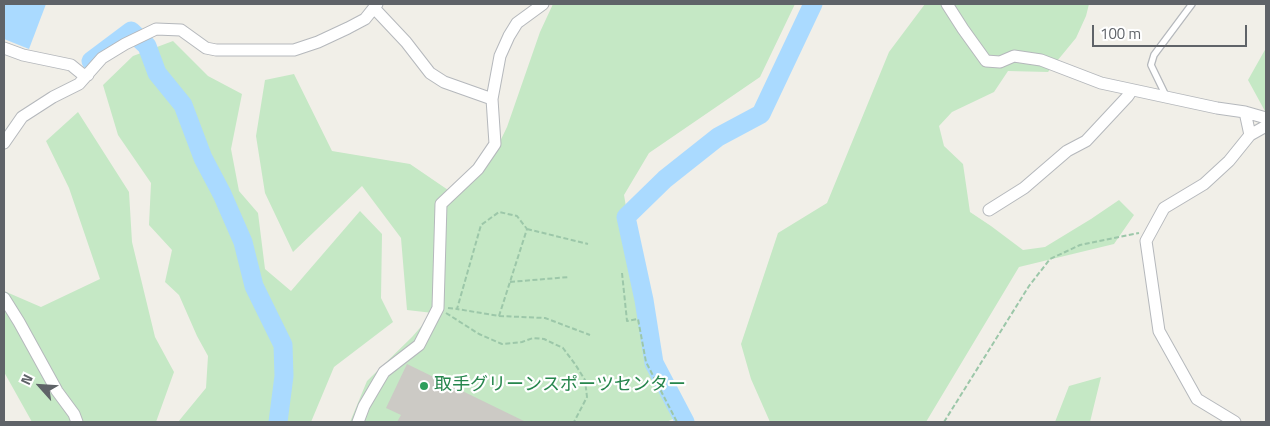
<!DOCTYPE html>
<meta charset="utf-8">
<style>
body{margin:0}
#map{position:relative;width:1270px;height:426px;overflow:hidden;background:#f1efe8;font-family:"Titillium Web",sans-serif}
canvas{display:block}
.frame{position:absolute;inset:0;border:5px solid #5f6368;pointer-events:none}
.north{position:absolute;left:15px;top:361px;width:50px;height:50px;-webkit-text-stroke:4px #fff;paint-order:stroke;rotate:296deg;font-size:14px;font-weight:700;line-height:20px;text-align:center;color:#5f6368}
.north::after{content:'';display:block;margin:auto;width:18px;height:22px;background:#5f6368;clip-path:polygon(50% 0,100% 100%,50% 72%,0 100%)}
.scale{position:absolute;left:1092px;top:25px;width:155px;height:22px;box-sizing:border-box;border:2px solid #5f6368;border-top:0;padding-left:6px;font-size:15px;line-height:18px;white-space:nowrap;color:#5f6368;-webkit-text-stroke:4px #fff;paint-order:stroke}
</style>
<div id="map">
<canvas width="1270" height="426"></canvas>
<div class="frame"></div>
<div class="north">N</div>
<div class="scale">100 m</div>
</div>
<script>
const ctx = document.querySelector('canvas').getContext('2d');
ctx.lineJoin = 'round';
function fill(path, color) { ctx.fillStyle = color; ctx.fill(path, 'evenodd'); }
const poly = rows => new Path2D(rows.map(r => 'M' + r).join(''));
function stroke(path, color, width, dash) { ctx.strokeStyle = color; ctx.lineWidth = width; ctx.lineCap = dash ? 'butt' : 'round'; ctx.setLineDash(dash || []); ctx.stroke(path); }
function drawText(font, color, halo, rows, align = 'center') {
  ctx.font = font + ' "Titillium Web","Noto Sans JP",sans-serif'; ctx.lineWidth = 4.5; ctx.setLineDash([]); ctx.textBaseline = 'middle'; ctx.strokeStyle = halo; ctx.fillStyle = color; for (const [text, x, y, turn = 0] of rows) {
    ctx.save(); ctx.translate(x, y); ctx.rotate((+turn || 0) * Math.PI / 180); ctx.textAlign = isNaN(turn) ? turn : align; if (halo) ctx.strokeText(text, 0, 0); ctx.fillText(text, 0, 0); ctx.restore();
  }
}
const green = poly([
 [553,4,795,4,760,77,649,153,624,195,651,354,683,415,666,422,350,422,367,381,412,337,433,313,407,310,401,238,362,186,293,252,265,193,256,136,265,80,294,74,332,151,410,164,451,192,484,161,490,162,507,127,540,32],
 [925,4,1089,4,1086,16,1076,38,1048,72,1008,71,994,92,952,112,939,126,944,146,963,164,970,212,991,226,1023,250,1045,247,1091,219,1119,200,1134,215,1114,244,1019,267,926,422,770,422,751,379,741,344,778,233,827,203,889,52],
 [173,41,208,76,242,94,231,149,239,191,258,213,265,269,291,291,360,211,382,234,381,298,393,322,334,367,311,422,178,422,206,388,208,356,197,336,179,295,165,282,172,250,149,225,151,183,118,135,103,85,133,56],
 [1266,48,1266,113,1248,80],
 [78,112,129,192,132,242,155,337,174,372,156,422,32,422,4,372,4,291,41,307,100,279,69,188,46,141],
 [1101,377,1090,422,1055,422,1069,386]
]);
const water = poly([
 [4,4,46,4,29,49,4,39]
]);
const river = poly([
 [91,61,131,31,147,46,157,73,183,105,203,158,222,194,243,242,254,286,283,345,284,376,278,422],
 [685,422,654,363,644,300,626,217,665,179,718,137,761,114,813,4]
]);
const building = poly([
 [407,364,526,422,397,422,401,415,386,408]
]);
const path = poly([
 [527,229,588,244],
 [622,273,627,321,638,319,646,362,677,422],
 [510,282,569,277],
 [448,308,457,309,481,225,499,212,517,216,527,229,499,316,457,309],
 [446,313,479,334,502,344,522,342,533,338,544,339,563,348,575,364,585,380,587,397,574,422],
 [499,316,545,318,590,335],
 [944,422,1029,286,1050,259,1080,245,1139,233]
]);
const lane = poly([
 [1166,96,1151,65,1154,55,1192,4]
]);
const street = poly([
 [947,4,963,29,986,61,1000,62,1014,56,1041,60,1101,83,1217,108,1245,112,1250,135],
 [374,8,406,42,430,73,444,82,492,99],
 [4,48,23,55,71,65,82,74,88,75],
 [1245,112,1266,118],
 [4,143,22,117,53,97,79,84,102,58,125,44,156,29,181,30,206,48,216,50,294,50,318,42,348,28,365,19,377,4],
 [989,210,1024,188,1067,151,1086,141,1128,96,1132,90],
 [4,298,19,322,57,391,74,414,77,422],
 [358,422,364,406,384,372,419,345,438,308,441,204,478,169,495,144,492,99,500,56,509,36,517,23,543,4],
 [1235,422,1197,399,1159,331,1146,241,1164,208,1204,184,1229,161,1250,135,1266,126]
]);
const markers = [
 [424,386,5,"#2e9e5b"]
];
const leisureNames = [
 ["取手グリーンスポーツセンター",434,386]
];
fill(green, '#c5e8c5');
fill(water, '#aadaff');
stroke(river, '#aadaff', 19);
fill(building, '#cccac5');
stroke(lane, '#b5b8bc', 8);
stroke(street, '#b5b8bc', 13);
stroke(path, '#9cc7a9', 2, [5, 2.5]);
stroke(lane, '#fff', 5.5);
stroke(street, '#fff', 11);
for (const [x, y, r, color] of markers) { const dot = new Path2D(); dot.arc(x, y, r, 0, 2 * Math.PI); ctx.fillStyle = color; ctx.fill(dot); stroke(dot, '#fff', 2); }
drawText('18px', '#27864d', '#fff', leisureNames, 'left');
</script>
